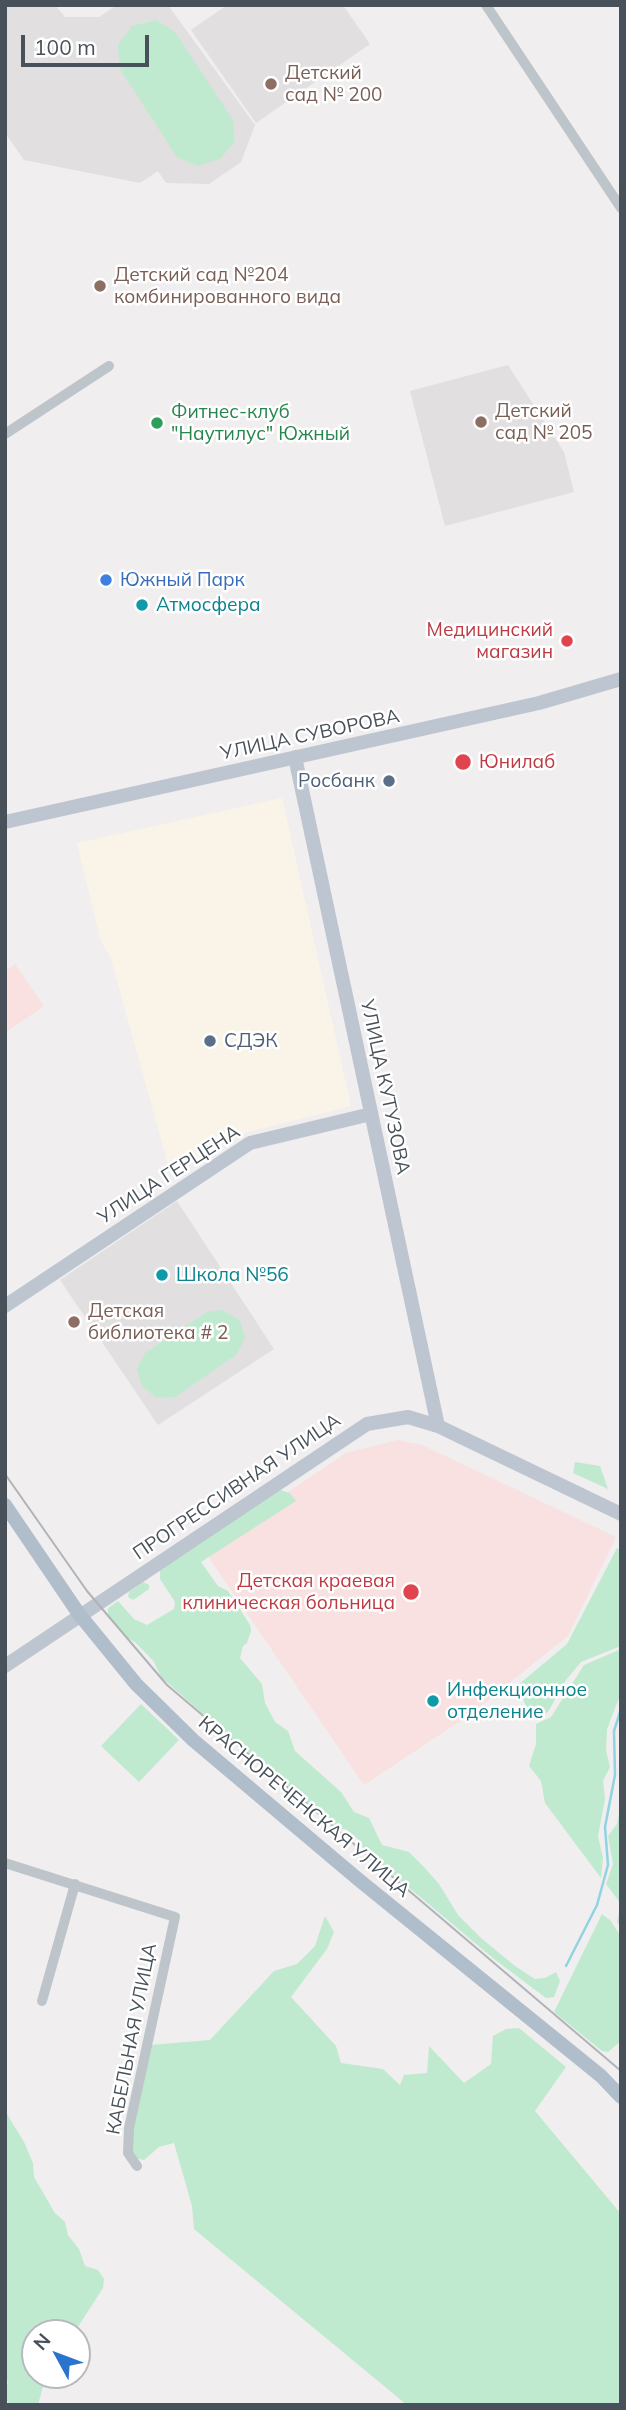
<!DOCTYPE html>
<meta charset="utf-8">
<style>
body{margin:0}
#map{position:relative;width:626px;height:2410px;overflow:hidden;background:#f0eeee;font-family:Mulish,sans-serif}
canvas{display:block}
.frame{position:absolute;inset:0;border:7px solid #485159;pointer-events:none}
.north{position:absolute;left:21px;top:2319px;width:70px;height:70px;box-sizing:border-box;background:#fff;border:2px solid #b6b9bd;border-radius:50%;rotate:311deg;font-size:19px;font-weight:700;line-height:28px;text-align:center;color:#485159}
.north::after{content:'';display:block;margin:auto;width:24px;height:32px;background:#2b74cd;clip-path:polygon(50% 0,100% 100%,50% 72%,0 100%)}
.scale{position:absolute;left:21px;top:35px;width:128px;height:32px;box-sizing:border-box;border:4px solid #485159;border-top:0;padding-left:9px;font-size:21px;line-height:24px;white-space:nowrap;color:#485159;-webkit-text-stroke:5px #fff;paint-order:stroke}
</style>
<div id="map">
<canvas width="626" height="2410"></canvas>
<div class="frame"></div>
<div class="north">N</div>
<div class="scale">100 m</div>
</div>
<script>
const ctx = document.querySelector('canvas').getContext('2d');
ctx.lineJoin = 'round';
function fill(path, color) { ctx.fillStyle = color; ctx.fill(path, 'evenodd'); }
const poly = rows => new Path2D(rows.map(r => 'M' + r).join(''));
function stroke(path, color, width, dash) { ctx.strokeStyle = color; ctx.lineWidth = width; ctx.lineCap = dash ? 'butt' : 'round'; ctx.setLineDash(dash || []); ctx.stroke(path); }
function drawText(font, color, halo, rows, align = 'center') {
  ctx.font = font + ' Mulish,sans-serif'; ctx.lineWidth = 5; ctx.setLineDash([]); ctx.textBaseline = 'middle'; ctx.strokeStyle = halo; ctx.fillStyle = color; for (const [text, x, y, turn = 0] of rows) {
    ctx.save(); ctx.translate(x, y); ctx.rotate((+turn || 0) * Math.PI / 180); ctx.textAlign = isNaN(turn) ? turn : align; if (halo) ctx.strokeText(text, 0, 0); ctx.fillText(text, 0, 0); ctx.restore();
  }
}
const commercial = poly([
 [282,798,351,1106,244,1133,171,1175,110,956,101,942,77,843]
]);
const education = poly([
 [10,5,55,5,65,17,99,17,117,5,168,5,255,125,241,162,209,184,166,183,158,171,140,183,24,160,5,133,5,9],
 [227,5,343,5,370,44,256,123,191,30],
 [508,365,564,452,574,492,445,526,410,391],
 [177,1201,274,1349,158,1425,60,1280]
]);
const medical = poly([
 [15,964,44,1006,5,1033,5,971],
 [398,1440,422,1445,616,1537,568,1636,469,1715,364,1785,203,1549,346,1453]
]);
const green = poly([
 [156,20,175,32,233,120,235,141,220,159,197,166,177,157,120,69,118,45,132,26],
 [223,1310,240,1321,245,1338,236,1355,175,1397,157,1398,142,1386,137,1369,145,1353,207,1312],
 [575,1462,600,1466,608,1489,573,1473],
 [280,1490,290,1493,296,1501,201,1562,218,1586,228,1591,250,1625,251,1631,247,1643,243,1646,240,1658,262,1684,265,1703,275,1722,288,1731,295,1751,341,1792,354,1812,369,1818,382,1845,409,1852,424,1867,439,1884,458,1915,481,1938,515,1966,535,1979,545,1978,556,1972,560,1981,554,1997,546,1998,494,1959,363,1849,361,1842,346,1829,338,1829,256,1761,161,1677,154,1662,136,1643,126,1637,108,1617,108,1608,118,1601,134,1619,147,1625,174,1609,175,1602,160,1579,160,1570],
 [617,1548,621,1551,621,1646,581,1662,566,1680,548,1712,531,1720,518,1685,567,1644],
 [143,1582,149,1585,149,1589,133,1600,128,1597,129,1592],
 [621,1649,621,1693,607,1729,606,1750,610,1767,603,1781,605,1799,598,1836,603,1858,601,1878,545,1803,541,1781,529,1766,536,1744,536,1724,551,1717,584,1665],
 [141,1704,179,1740,139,1782,101,1746],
 [621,1802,621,1927,617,1922,621,1904,606,1884,613,1864,608,1836,617,1824],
 [602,1914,611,1921,621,1937,621,2041,608,2052,602,2051,554,2012],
 [325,1916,334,1932,327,1949,291,1997,336,2046,341,2063,383,2069,400,2085,404,2075,427,2073,429,2046,464,2083,491,2064,493,2036,506,2029,519,2028,566,2067,535,2111,621,2214,621,2405,407,2405,194,2229,192,2206,174,2143,159,2147,144,2160,136,2158,131,2151,132,2127,150,2045,210,2040,274,1971,297,1964,315,1946],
 [5,2111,24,2142,33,2163,34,2177,55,2213,65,2222,68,2235,79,2249,85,2266,98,2270,104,2279,103,2288,74,2333,35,2333,35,2375,46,2375,38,2405,10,2405,5,2398,5,2389,8,2383,5,2372]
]);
const stream = poly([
 [566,1966,597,1905,608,1865,605,1827,615,1775,614,1731,621,1709]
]);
const street = poly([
 [486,5,621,208],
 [5,434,109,366],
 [5,1863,175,1917,129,2128,128,2153,137,2166],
 [42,2001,75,1884]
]);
const secondary = poly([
 [295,757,438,1426],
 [5,822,539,703,621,679],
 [5,1306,250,1143,371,1114],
 [5,1666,367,1424,408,1417,438,1426,621,1514]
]);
const primary = poly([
 [5,1505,79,1614,136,1684,193,1740,359,1880,601,2076,621,2097]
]);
const tram = poly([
 [5,1474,87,1591,167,1685,621,2071]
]);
const markers = [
 [271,84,7,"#8d6e63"],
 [100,286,7,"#8d6e63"],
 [481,422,7,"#8d6e63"],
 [157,423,7,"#2e9e5b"],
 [106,580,7,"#3f7fe0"],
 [142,605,7,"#0f9aa8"],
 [567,641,7,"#e0444e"],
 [463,762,9,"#e0444e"],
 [389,781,7,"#5c6f8a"],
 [210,1041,7,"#5c6f8a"],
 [162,1275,7,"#0f9aa8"],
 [74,1322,7,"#8d6e63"],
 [411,1592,9,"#e0444e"],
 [433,1701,7,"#0f9aa8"]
];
const educationNames = [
 ["Детский",285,73],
 ["сад № 200",285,95],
 ["Детский сад №204",114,275],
 ["комбинированного вида",114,297],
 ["Детский",495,411],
 ["сад № 205",495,433],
 ["Детская",88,1311],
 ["библиотека # 2",88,1333]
];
const leisureNames = [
 ["Фитнес-клуб",171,412],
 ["\"Наутилус\" Южный",171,434]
];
const shopNames = [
 ["Южный Парк",120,580]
];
const cultureNames = [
 ["Атмосфера",156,605],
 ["Школа №56",176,1275],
 ["Инфекционное",447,1690],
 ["отделение",447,1712]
];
const healthNames = [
 ["Медицинский",553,630],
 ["магазин",553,652],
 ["Юнилаб",479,762,"left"],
 ["Детская краевая",395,1581],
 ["клиническая больница",395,1603]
];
const streetNames = [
 ["УЛИЦА СУВОРОВА",310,735,-12],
 ["УЛИЦА КУТУЗОВА",385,1087,78],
 ["УЛИЦА ГЕРЦЕНА",169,1175,-33],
 ["ПРОГРЕССИВНАЯ УЛИЦА",237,1487,-34],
 ["КРАСНОРЕЧЕНСКАЯ УЛИЦА",304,1807,40],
 ["КАБЕЛЬНАЯ УЛИЦА",132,2039,-79]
];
const serviceNames = [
 ["Росбанк",375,781],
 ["СДЭК",224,1041,"left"]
];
fill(commercial, '#faf4e8');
fill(education, '#e1dfdf');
fill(medical, '#f8e1e0');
fill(green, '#c0eacf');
stroke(stream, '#91d3e2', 2.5);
stroke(street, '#bdc5cb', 10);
stroke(secondary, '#bdc6d0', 14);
stroke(primary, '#b0bdca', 14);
stroke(tram, '#b0b3b7', 2);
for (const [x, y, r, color] of markers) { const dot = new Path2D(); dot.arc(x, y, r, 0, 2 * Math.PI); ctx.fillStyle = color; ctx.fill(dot); stroke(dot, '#fff', 2.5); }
drawText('19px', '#785e54', '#fff', educationNames, 'left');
drawText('19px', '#27864d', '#fff', leisureNames, 'left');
drawText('19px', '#366cbe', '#fff', shopNames, 'left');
drawText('19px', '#0d838f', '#fff', cultureNames, 'left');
drawText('19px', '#be3a42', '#fff', healthNames, 'right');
drawText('19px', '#485159', '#fff', streetNames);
drawText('19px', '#4e5e75', '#fff', serviceNames, 'right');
</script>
